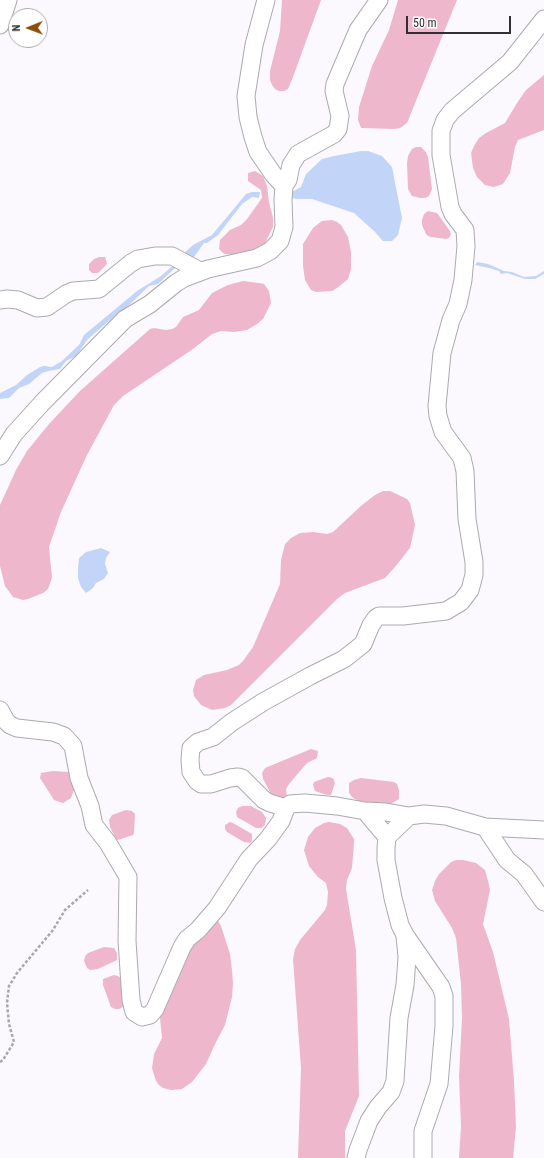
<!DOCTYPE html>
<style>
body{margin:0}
#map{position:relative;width:544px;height:1158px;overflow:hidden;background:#fbf9fd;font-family:"Roboto Condensed",sans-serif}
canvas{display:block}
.north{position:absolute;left:8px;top:8px;width:40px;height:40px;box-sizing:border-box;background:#fff;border:1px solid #acacad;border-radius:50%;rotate:269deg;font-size:11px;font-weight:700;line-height:16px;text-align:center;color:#302f31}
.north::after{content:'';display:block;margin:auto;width:14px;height:18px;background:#8a5008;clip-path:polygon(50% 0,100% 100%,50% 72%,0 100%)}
.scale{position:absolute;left:406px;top:16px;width:105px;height:18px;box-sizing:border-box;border:2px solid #302f31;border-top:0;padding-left:5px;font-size:12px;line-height:14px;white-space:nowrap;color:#302f31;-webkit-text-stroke:3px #fff;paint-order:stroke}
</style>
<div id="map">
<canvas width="544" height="1158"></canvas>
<div class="north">N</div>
<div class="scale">50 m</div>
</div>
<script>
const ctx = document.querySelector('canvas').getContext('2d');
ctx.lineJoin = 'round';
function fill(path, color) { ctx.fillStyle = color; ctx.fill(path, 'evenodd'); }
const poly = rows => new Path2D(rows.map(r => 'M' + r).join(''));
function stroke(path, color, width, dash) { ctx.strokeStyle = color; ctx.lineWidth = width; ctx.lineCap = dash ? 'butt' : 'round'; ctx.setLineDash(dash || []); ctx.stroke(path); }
const green = poly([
 [282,0,321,0,293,77,288,89,284,91,279,91,275,89,272,85,270,80,270,71,280,31],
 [398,0,457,0,407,123,400,128,394,129,361,128,358,120,359,107,372,66,389,30],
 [544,75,544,130,518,140,515,147,510,173,503,184,494,187,485,185,477,177,473,168,471,153,474,146,479,138,486,133,505,123,517,103,526,90],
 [421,147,426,152,428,157,432,189,429,196,425,198,420,198,412,196,408,189,407,163,408,156,412,149,416,147],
 [255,171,263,176,267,186,269,202,273,218,273,227,264,245,250,251,234,255,225,254,223,253,219,249,220,240,230,230,241,225,247,219,262,198,261,190,248,181,248,173],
 [428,211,437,213,450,231,451,234,449,238,446,239,431,237,428,236,426,234,422,225,422,220,424,214],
 [332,220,337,222,341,225,348,237,351,252,351,269,348,279,337,288,332,291,316,292,311,290,305,280,303,266,303,244,313,228,318,224,322,221],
 [99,257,105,257,106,260,107,264,98,273,92,273,89,270,89,264,94,259],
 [243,281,259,283,264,284,269,291,271,303,263,319,257,324,247,330,234,332,221,331,212,334,193,349,123,396,114,405,87,455,61,512,49,547,52,578,48,589,43,593,28,599,23,600,13,597,5,586,0,566,0,505,16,470,27,451,49,424,80,391,150,329,154,328,166,330,172,329,176,327,183,317,199,310,212,293,228,285],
 [383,491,390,491,407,499,410,503,415,525,410,548,395,567,385,578,345,593,337,599,231,705,225,708,212,710,201,705,194,696,193,690,196,680,204,675,227,670,239,665,243,661,253,647,280,584,281,560,285,544,291,538,300,533,313,532,327,534,333,532,362,505,375,495],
 [311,749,318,751,317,758,307,763,289,784,286,789,287,798,282,801,271,794,263,779,262,773,265,768],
 [53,771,69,772,75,787,71,798,63,803,54,800,40,778,41,773],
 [328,777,333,778,335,783,331,795,327,795,315,791,313,785,314,782],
 [361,778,394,782,397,784,399,790,399,799,389,805,359,801,353,798,349,793,349,783,354,780],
 [242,806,251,806,262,812,266,818,265,825,261,828,256,828,237,817,236,812,238,808],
 [126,810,132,811,135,814,134,833,133,835,118,840,116,839,110,827,109,820,112,815],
 [230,822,233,823,252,834,252,841,250,843,244,842,227,832,225,829,225,825],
 [329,822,340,824,347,828,354,839,354,843,352,868,347,880,346,889,356,950,359,1096,345,1131,345,1158,298,1158,301,1068,293,959,295,949,300,940,325,910,327,905,328,892,326,883,318,877,309,866,304,850,308,837,315,828,324,823],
 [456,860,463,860,476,863,485,870,488,881,490,890,483,924,493,952,509,1019,514,1081,516,1127,513,1158,459,1158,461,1126,459,1076,462,1018,461,984,456,938,452,928,435,901,432,890,435,881,439,874,451,862],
 [213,921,218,921,221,926,230,954,232,970,233,983,232,997,225,1025,216,1042,206,1064,192,1082,182,1089,171,1090,163,1088,159,1085,156,1081,152,1068,154,1054,162,1038,160,1018,162,1006,184,952],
 [104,947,114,948,117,953,117,960,98,969,90,970,87,968,84,961,85,956,88,953],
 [114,975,118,976,121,978,125,1000,123,1007,119,1009,115,1009,111,1007,103,985,103,979]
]);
const water = poly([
 [361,151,368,151,382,156,392,167,402,218,398,235,392,241,383,241,375,232,354,213,312,199,297,199,290,198,290,193,301,187,306,174,322,159,334,156],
 [252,192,260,192,259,198,252,197,242,204,218,235,207,243,204,243,194,257,190,258,182,255,193,245,212,235,246,194],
 [177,262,177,268,175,268,158,284,149,286,123,311,116,315,88,339,76,356,66,361,60,369,48,371,42,373,29,384,19,388,9,398,0,399,0,393,16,385,27,375,40,367,44,366,52,367,62,361,79,345,84,335,137,291,161,276],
 [477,262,488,264,504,271,512,272,524,277,536,276,544,271,544,274,535,279,525,279,507,273,501,274,499,271,489,268,475,265],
 [101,548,110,552,106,558,105,564,108,573,104,579,96,583,93,588,86,593,81,587,78,578,78,568,79,558,86,552]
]);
const path = poly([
 [0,1062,3,1060,14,1042,9,1024,7,1003,9,986,17,973,53,930,65,910,88,890]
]);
const minor = poly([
 [0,25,8,0],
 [284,186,288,180,291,165,298,154,334,134,338,129,340,116,334,91,335,84,358,30,379,0],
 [0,300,7,299,18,300,37,308,47,307,66,294,73,291,99,289,131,263,138,259,155,256,172,256,200,271],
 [0,456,14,434,42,403,125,319,150,304,176,283,184,278,208,269,257,258,270,251,280,241,284,227,283,200,284,186,273,174,258,152,253,137,248,117,246,96,254,45,266,0],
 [0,710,6,721,10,725,17,728,53,732,64,736,73,746,79,778,90,806,94,825,108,843,128,877,127,941,131,1000,134,1012,142,1017,150,1015,155,1009,182,947,187,939,198,930,217,908,249,859,268,839,281,821,286,808,290,804,305,803,337,806,365,811,386,812,409,816,424,814,446,816,485,827,544,830],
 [286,808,270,803,264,800,242,778,238,777,230,778,211,784,201,784,197,781,191,772,190,760,191,748,198,742,213,737,232,722,263,702,310,676,344,659,363,644,371,625,376,618,379,616,403,616,446,611,461,602,470,590,474,575,474,562,467,519,465,471,462,458,443,432,438,416,437,406,442,353,451,320,458,304,463,280,466,246,465,230,453,214,450,207,441,155,441,131,445,120,452,111,510,62,544,19],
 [365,811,387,837],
 [409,816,387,837,386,848,386,860,393,898,400,925,405,935,441,987,444,996,444,1026,439,1084,423,1131,423,1158],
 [485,827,507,860,524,874,544,902],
 [356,1158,358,1150,369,1121,378,1107,391,1092,395,1081,399,1018,405,985,406,972,407,957,405,936]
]);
fill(green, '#efb7cc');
fill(water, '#c2d5f9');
stroke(minor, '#acaaae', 19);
stroke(path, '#a8a7aa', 2.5, [3, 2]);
stroke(minor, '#fff', 17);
</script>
